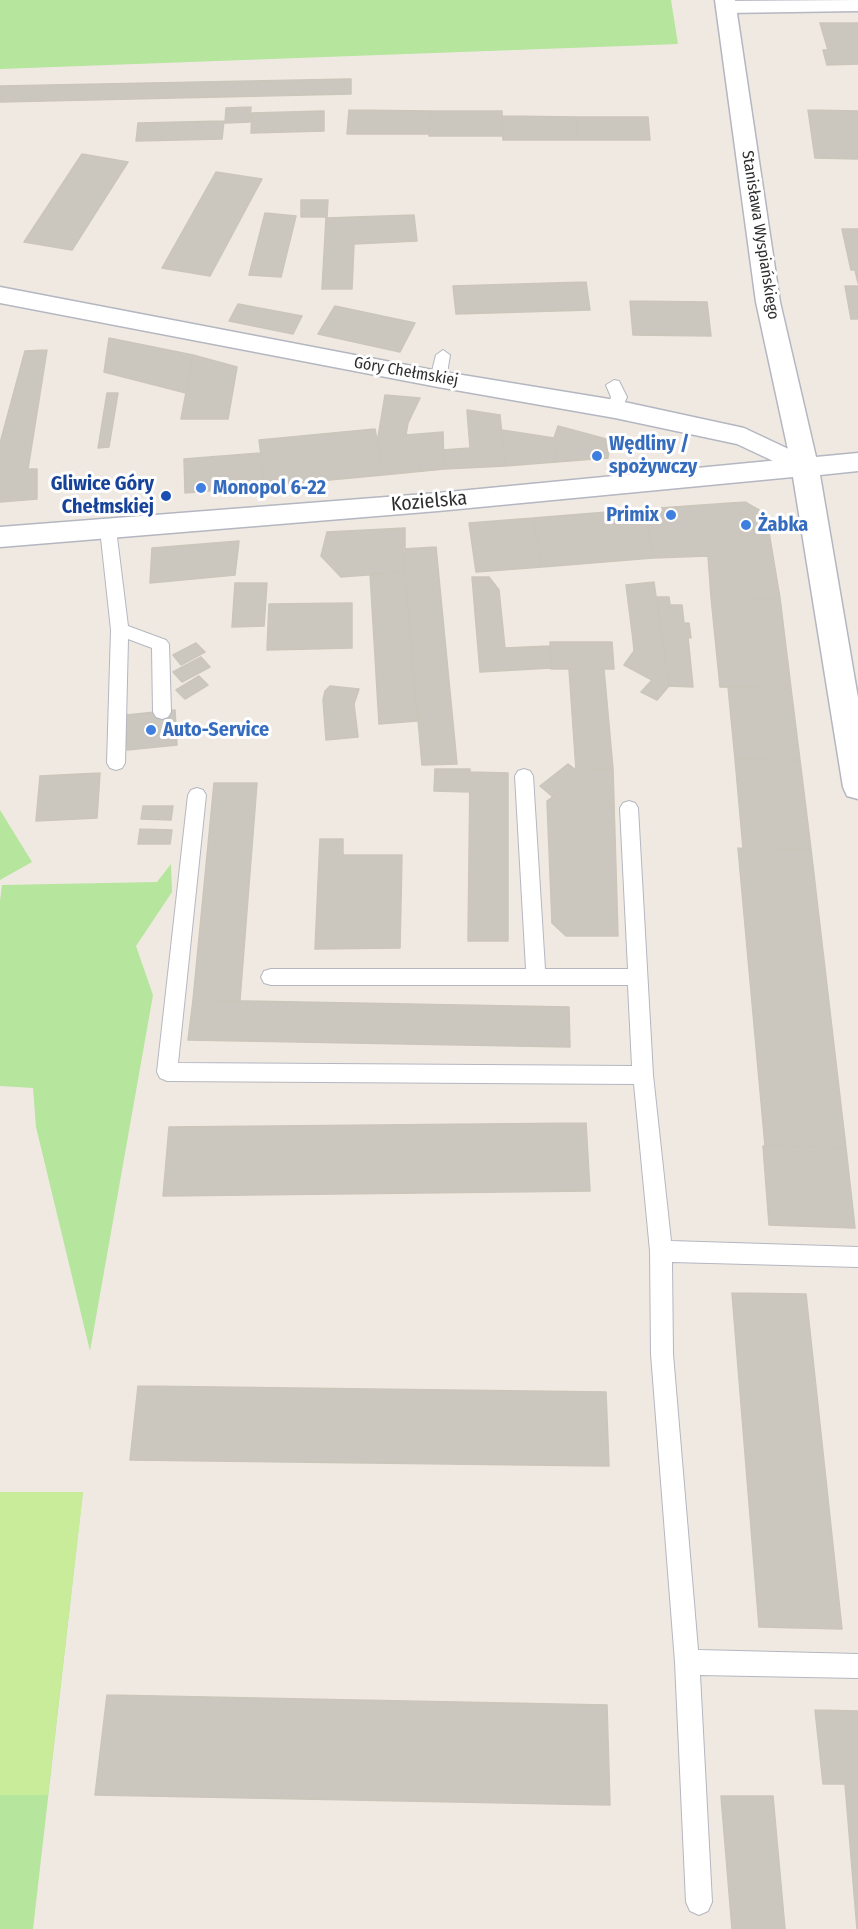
<!DOCTYPE html>
<meta charset="utf-8">
<style>
body{margin:0}
canvas{display:block;background:#efe9e1}
</style>
<canvas width="858" height="1929"></canvas>
<script>
const ctx = document.querySelector('canvas').getContext('2d');
ctx.lineJoin = 'round';
function fill(path, color) { ctx.fillStyle = color; ctx.fill(path, 'evenodd'); }
const poly = rows => new Path2D(rows.map(r => 'M' + r).join(''));
function stroke(path, color, width, dash) { ctx.strokeStyle = color; ctx.lineWidth = width; ctx.lineCap = dash ? 'butt' : 'round'; ctx.setLineDash(dash || []); ctx.stroke(path); }
function drawText(font, color, halo, rows, align = 'center') {
  ctx.font = font + ' "Fira Sans Condensed",sans-serif'; ctx.lineWidth = 6; ctx.setLineDash([]); ctx.textBaseline = 'middle'; ctx.strokeStyle = halo; ctx.fillStyle = color; for (const [text, x, y, turn = 0] of rows) {
    ctx.save(); ctx.translate(x, y); ctx.rotate((+turn || 0) * Math.PI / 180); ctx.textAlign = isNaN(turn) ? turn : align; if (halo) ctx.strokeText(text, 0, 0); ctx.fillText(text, 0, 0); ctx.restore();
  }
}
const green = poly([
 [0,0,671,0,678,44,0,69],
 [0,810,32,862,0,880],
 [171,864,172,892,136,946,153,995,90,1351,36,1127,33,1088,0,1086,0,901,2,885,157,882],
 [0,1492,83,1492,33,1929,0,1929]
]);
const pitch = poly([
 [0,1492,83,1492,48,1795,0,1795]
]);
const building = poly([
 [820,23,858,23,858,64,827,65,823,50,828,50,820,23],
 [351,79,351,94,0,102,0,86,351,79],
 [251,107,250,122,225,123,226,108,251,107],
 [349,110,430,111,429,134,347,134,349,110],
 [808,110,858,111,858,159,815,158,808,110],
 [324,111,324,131,251,133,252,113,324,111],
 [430,111,502,111,502,136,429,136,430,111],
 [502,116,576,117,578,140,503,140,502,116],
 [576,117,648,117,650,140,578,140,576,117],
 [224,121,222,139,136,141,138,123,224,121],
 [82,154,128,162,72,250,24,242,82,154],
 [216,172,262,179,210,276,162,268,216,172],
 [301,200,328,200,327,217,301,217,301,200],
 [265,213,296,216,281,277,249,275,265,213],
 [414,215,417,241,354,244,352,289,322,289,326,218,414,215],
 [842,229,858,229,858,283,855,270,851,270,842,229],
 [586,282,590,310,456,314,453,286,586,282],
 [845,286,858,286,858,319,851,319,845,286],
 [630,301,707,302,711,336,633,335,630,301],
 [238,304,302,316,293,334,229,321,238,304],
 [335,306,415,323,400,352,318,334,335,306],
 [109,338,193,355,186,393,104,372,109,338],
 [47,350,28,469,37,469,37,499,0,502,0,443,25,351,47,350],
 [193,355,237,367,228,419,181,419,193,355],
 [107,393,118,393,109,447,98,448,107,393],
 [385,395,420,398,408,423,406,435,443,432,444,469,383,475,377,443,385,395],
 [467,410,500,415,505,466,444,469,443,450,470,448,467,410],
 [558,426,610,440,608,458,556,462,554,438,558,426],
 [375,429,383,475,265,486,259,440,375,429],
 [502,430,554,438,556,462,505,466,502,430],
 [260,453,265,486,185,493,184,459,260,453],
 [745,502,766,514,780,598,711,597,708,556,653,558,645,509,745,502],
 [645,509,653,558,542,567,533,518,645,509],
 [533,518,542,567,476,572,469,523,533,518],
 [405,528,405,572,341,577,321,556,327,532,405,528],
 [239,541,235,575,150,583,152,548,239,541],
 [436,547,457,764,422,765,403,549,436,547],
 [405,572,417,721,379,724,370,573,405,572],
 [472,577,489,577,499,590,505,648,550,646,551,668,480,672,472,577],
 [654,582,662,640,633,640,626,585,654,582],
 [235,583,267,583,264,626,232,627,235,583],
 [657,597,669,597,670,605,682,605,684,623,689,623,691,638,688,637,693,687,669,686,657,597],
 [711,597,780,598,791,688,720,687,711,597],
 [352,603,352,648,267,650,269,604,352,603],
 [633,640,662,640,669,686,657,700,641,692,652,680,624,665,634,651,633,640],
 [550,642,612,642,614,669,551,669,550,642],
 [196,643,205,652,181,665,173,655,196,643],
 [201,657,210,667,182,682,173,672,201,657],
 [569,669,604,669,613,769,576,770,569,669],
 [199,676,208,685,185,699,176,690,199,676],
 [330,686,359,689,354,704,358,737,326,740,323,700,325,691,330,686],
 [728,687,791,688,800,760,735,759,728,687],
 [175,710,177,745,127,750,126,715,175,710],
 [735,759,800,760,811,849,743,848,735,759],
 [568,764,576,770,588,770,553,797,540,786,568,764],
 [435,769,470,769,470,792,434,791,435,769],
 [613,769,618,936,566,936,552,923,547,801,588,770,613,769],
 [470,772,508,773,508,941,468,941,470,772],
 [100,773,97,818,36,821,40,776,100,773],
 [214,783,257,783,240,1000,193,1000,214,783],
 [143,806,173,806,171,820,141,819,143,806],
 [140,829,172,830,170,844,138,844,140,829],
 [320,839,343,839,343,855,402,855,400,948,315,949,320,839],
 [738,848,811,849,846,1148,765,1146,738,848],
 [193,1000,569,1007,570,1047,188,1040,193,1000],
 [586,1123,590,1191,163,1196,169,1127,586,1123],
 [763,1146,846,1148,855,1228,769,1225,763,1146],
 [732,1293,806,1294,842,1629,759,1627,732,1293],
 [138,1386,606,1392,609,1466,130,1460,138,1386],
 [107,1695,607,1705,610,1805,95,1795,107,1695],
 [815,1710,858,1711,858,1784,823,1784,815,1710],
 [845,1784,858,1784,858,1929,857,1929,845,1784],
 [721,1796,773,1796,785,1929,732,1929,721,1796]
]);
const lane = poly([
 [443,350,450,355,446,379,438,384,430,379,436,355,443,350],
 [614,380,619,381,627,397,620,413,615,414,607,409,611,397,606,385,614,380],
 [108,523,114,525,116,529,128,626,166,640,169,644,171,712,168,717,162,719,156,717,153,712,152,648,128,639,125,763,122,768,116,770,110,768,107,763,111,630,100,529,102,525,108,523],
 [524,769,530,771,533,776,545,969,628,969,620,808,623,803,629,801,635,803,638,808,653,1075,671,1241,858,1247,858,1267,672,1262,673,1354,698,1650,858,1654,858,1678,700,1675,712,1902,708,1911,699,1915,690,1911,686,1902,675,1662,651,1354,650,1251,634,1084,167,1081,160,1078,157,1072,188,795,191,790,197,788,203,790,206,795,178,1063,632,1066,628,985,271,985,264,983,261,977,264,971,271,969,526,969,515,776,518,771,524,769]
]);
const street = poly([
 [858,0,858,11,726,13,719,11,716,7,719,3,726,1,858,0],
 [0,287,438,371,615,400,744,428,814,461,818,467,814,473,805,476,737,444,615,418,438,387,0,303,0,287]
]);
const secondary = poly([
 [715,0,735,0,780,302,816,457,858,453,858,471,820,475,858,698,858,799,847,796,843,787,793,477,438,511,0,547,0,527,438,493,790,459,756,302,715,0]
]);
const markers = [
 [597,456,6,"#3f7fe0"],
 [201,488,6,"#3f7fe0"],
 [166,496,6,"#1a4fb4"],
 [671,515,6,"#3f7fe0"],
 [746,525,6,"#3f7fe0"],
 [151,730,6,"#3f7fe0"]
];
const farStreetnames = [
 ["Stanisława Wyspiańskiego",760,235,81],
 ["Góry Chełmskiej",406,372,10]
];
const shopNames = [
 ["Wędliny /",609,444],
 ["spożywczy",609,467],
 ["Monopol 6-22",213,488],
 ["Primix",659,515,"right"],
 ["Żabka",758,525],
 ["Auto-Service",163,730]
];
const transitNames = [
 ["Gliwice Góry",154,484],
 ["Chełmskiej",154,507]
];
const streetNames = [
 ["Kozielska",429,502,-5]
];
fill(green, '#b6e59e');
fill(pitch, '#c9ec9a');
fill(building, '#cbc7bf');
stroke(building, '#cbc5ba', 1.5);
stroke(lane, '#b4b7c1', 2);
stroke(street, '#b4b7c1', 3);
stroke(secondary, '#b4b7c1', 3);
fill(lane, '#fff');
fill(street, '#fff');
fill(secondary, '#fff');
for (const [x, y, r, color] of markers) { const dot = new Path2D(); dot.arc(x, y, r, 0, 2 * Math.PI); ctx.fillStyle = color; ctx.fill(dot); stroke(dot, '#fff', 2); }
drawText('16px', '#2e2e2e', '#fff', farStreetnames);
drawText('bold 20px', '#366cbe', '#fff', shopNames, 'left');
drawText('bold 20px', '#164399', '#fff', transitNames, 'right');
drawText('20px', '#2e2e2e', '#fff', streetNames);
</script>
